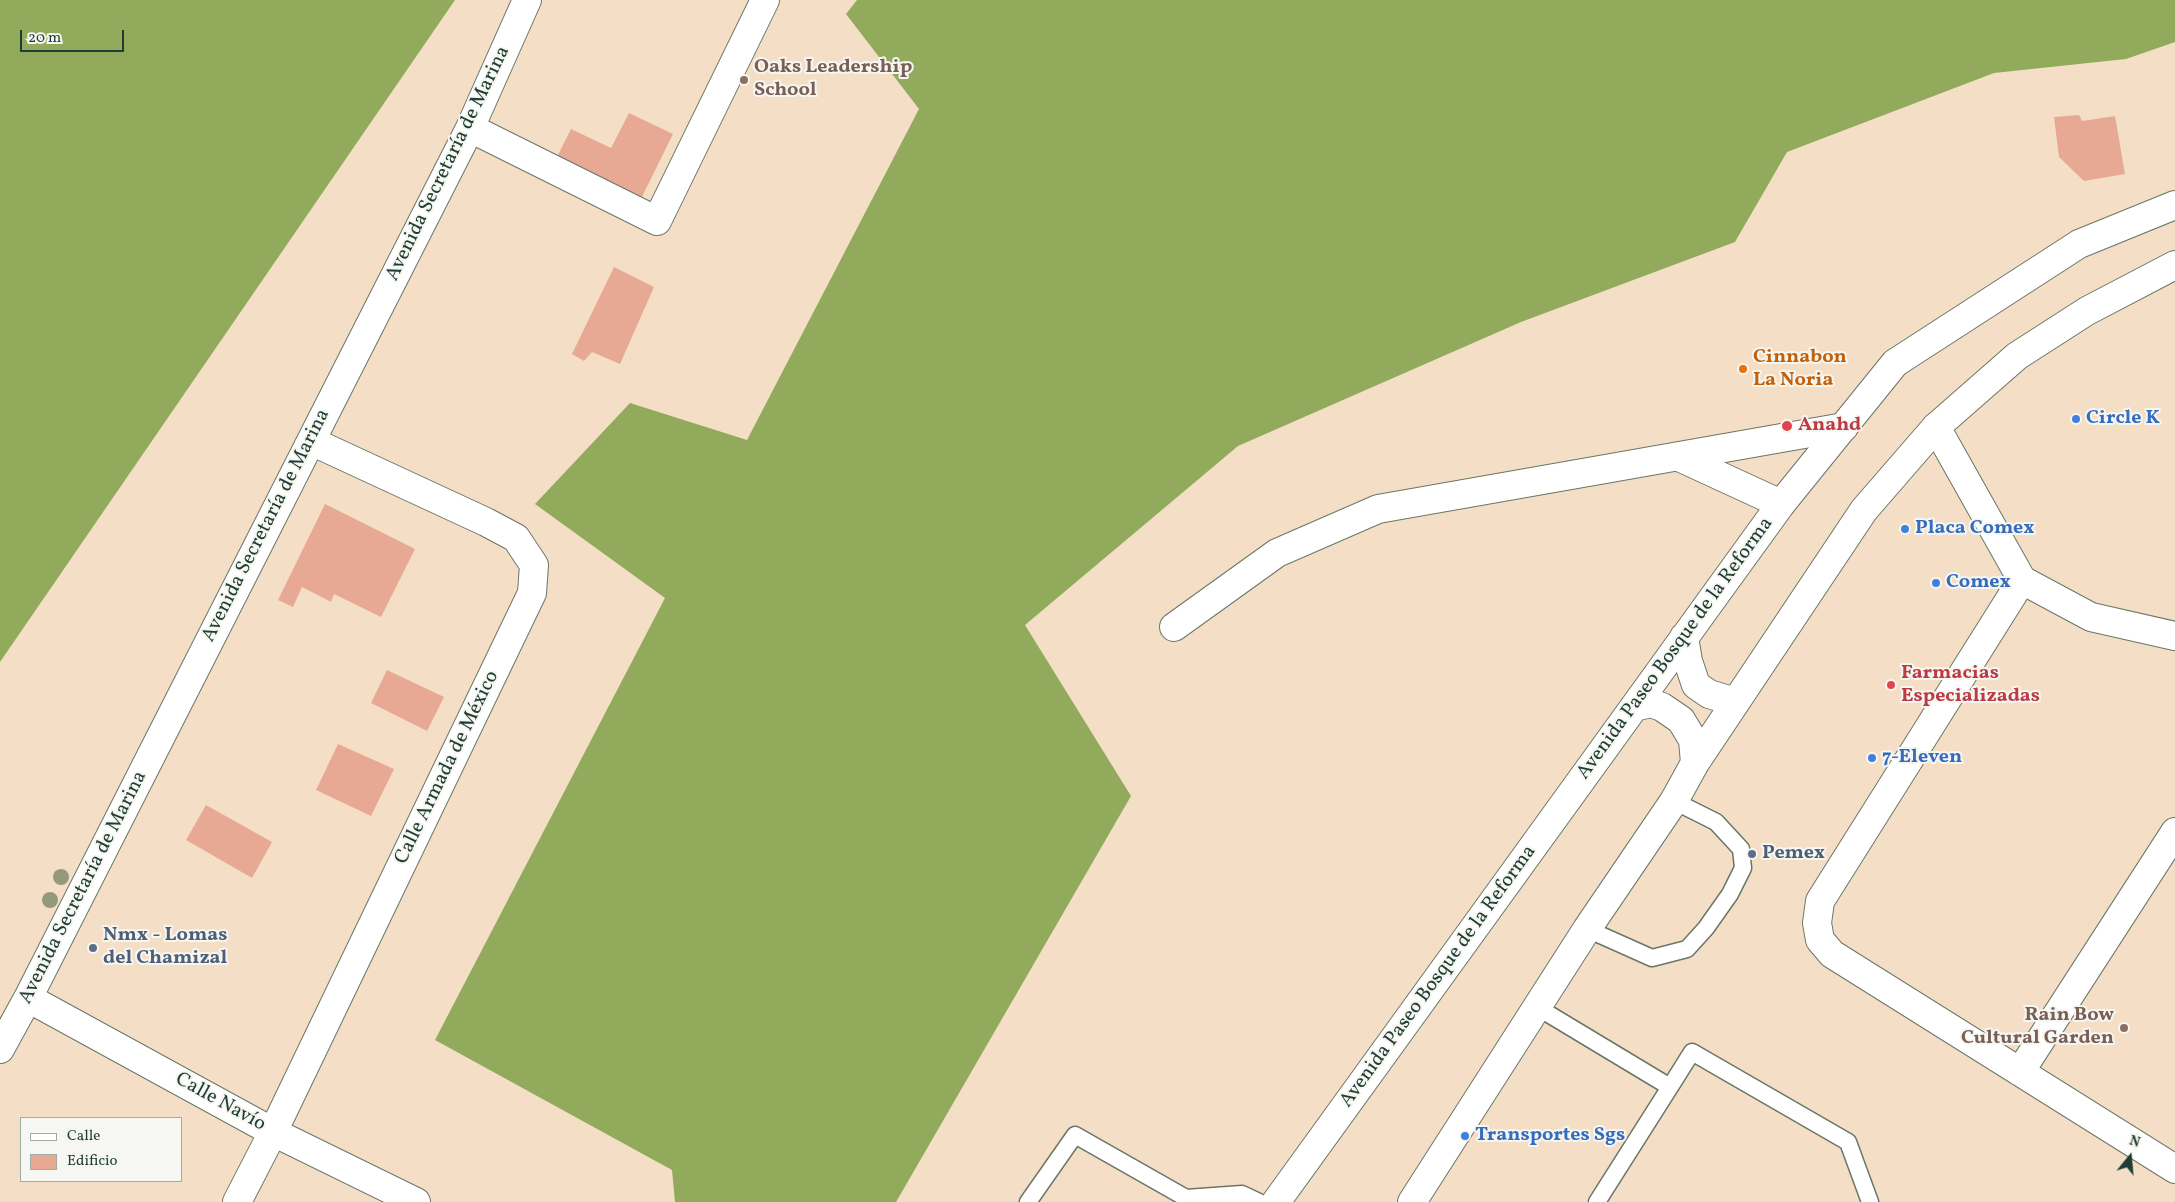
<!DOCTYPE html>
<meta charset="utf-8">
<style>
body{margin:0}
#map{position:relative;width:2175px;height:1202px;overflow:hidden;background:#f4dfc6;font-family:Vollkorn,serif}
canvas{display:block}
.legend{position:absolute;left:20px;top:1117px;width:162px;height:65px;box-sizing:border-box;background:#f6f6f2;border:1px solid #a0aca6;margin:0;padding:6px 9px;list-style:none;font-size:15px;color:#1f3d34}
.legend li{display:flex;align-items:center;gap:10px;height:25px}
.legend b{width:25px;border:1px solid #a0aca6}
.north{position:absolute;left:2105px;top:1132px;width:50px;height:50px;-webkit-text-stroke:4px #f6f6f2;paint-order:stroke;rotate:17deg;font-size:14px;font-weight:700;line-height:20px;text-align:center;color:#1f3d34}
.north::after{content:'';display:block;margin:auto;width:18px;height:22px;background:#1f3d34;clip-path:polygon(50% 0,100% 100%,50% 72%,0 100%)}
.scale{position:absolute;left:20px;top:30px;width:104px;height:22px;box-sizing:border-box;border:2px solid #1f3d34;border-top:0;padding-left:6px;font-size:15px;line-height:18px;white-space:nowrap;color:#1f3d34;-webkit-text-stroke:4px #f6f6f2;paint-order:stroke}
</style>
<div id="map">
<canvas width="2175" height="1202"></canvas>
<ul class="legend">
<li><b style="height:6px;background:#fff"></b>Calle</li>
<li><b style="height:14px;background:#e7a993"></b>Edificio</li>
</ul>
<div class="north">N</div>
<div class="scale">20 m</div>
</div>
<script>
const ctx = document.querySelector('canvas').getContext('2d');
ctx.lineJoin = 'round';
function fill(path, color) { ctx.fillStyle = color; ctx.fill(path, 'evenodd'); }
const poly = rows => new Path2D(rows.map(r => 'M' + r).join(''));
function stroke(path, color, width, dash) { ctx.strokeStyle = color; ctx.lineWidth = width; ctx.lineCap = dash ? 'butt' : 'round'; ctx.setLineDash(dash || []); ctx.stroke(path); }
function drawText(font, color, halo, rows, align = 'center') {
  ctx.font = font + ' Vollkorn,serif'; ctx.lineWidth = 4; ctx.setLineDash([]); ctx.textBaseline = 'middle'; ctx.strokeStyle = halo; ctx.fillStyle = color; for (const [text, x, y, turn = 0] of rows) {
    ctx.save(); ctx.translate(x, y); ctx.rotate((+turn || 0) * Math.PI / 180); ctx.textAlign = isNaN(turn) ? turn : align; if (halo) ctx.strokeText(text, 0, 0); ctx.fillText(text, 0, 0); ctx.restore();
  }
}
const forest = poly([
 [0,0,455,0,0,662],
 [857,0,2175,0,2175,42,2126,59,1994,73,1787,152,1735,242,1521,322,1238,446,1025,625,1131,796,896,1202,675,1202,672,1170,435,1040,665,598,535,504,630,403,747,440,919,109,846,14]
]);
const building = poly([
 [629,113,673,134,639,203,552,167,571,129,611,148],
 [2079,115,2082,121,2115,116,2125,174,2084,181,2059,157,2054,117],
 [614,267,654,287,620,364,592,352,584,361,572,354],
 [325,504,415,549,381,617,334,594,331,602,302,587,293,607,278,600],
 [387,670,444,697,427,731,371,703],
 [338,744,394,769,371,816,316,790],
 [206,805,272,842,252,878,186,840]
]);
const lane = poly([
 [1587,929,1652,958,1687,949,1706,928,1730,894,1743,868,1741,849,1716,822,1674,801],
 [1537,1007,1670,1087,1597,1202],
 [1670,1087,1692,1052,1848,1142,1870,1202],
 [1028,1202,1075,1135,1186,1198,1242,1194,1259,1202]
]);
const street = poly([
 [470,128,657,221,765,0],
 [1936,427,2022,580,2091,617,2175,636],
 [1679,457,1781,504],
 [2022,580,1820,901,1817,923,1820,940,1832,954,2175,1169],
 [1174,627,1277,553,1378,509,1844,427],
 [28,998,273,1132,416,1202],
 [0,1049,28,998,470,128,527,0],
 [2020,1072,2175,832],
 [237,1202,273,1132,532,593,534,565,516,538,486,522,311,441]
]);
const secondary = poly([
 [1684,637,1688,661,1696,685,1709,694,1735,702],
 [1634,707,1651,703,1662,707,1681,720,1693,740,1695,763],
 [1276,1202,1781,504,1895,363,2079,244,2175,205],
 [1412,1202,1587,929,1674,801,1695,763,1864,510,1936,427,2017,356,2087,311,2175,265]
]);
const trees = [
 [61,877],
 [50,900]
];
const markers = [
 [744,80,5,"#8d6e63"],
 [1743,369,5,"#e8710a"],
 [2076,419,5,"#3f7fe0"],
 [1787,426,6,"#e0444e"],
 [1905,529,5,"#3f7fe0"],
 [1936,583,5,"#3f7fe0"],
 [1891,685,5,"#e0444e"],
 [1872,758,5,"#3f7fe0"],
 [1752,854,5,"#5c6f8a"],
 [93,948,5,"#5c6f8a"],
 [2124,1028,5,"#8d6e63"],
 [1465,1136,5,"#3f7fe0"]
];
const educationNames = [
 ["Oaks Leadership",754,68],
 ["School",754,91],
 ["Rain Bow",2114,1016,"right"],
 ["Cultural Garden",2114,1039,"right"]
];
const streetNames = [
 ["Avenida Secretaría de Marina",449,164,-64],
 ["Avenida Secretaría de Marina",267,526,-63],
 ["Avenida Paseo Bosque de la Reforma",1676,649,-54],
 ["Calle Armada de México",448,768,-64],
 ["Avenida Secretaría de Marina",84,888,-63],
 ["Avenida Paseo Bosque de la Reforma",1439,977,-54],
 ["Calle Navío",220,1103,29]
];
const foodNames = [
 ["Cinnabon",1753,358],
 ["La Noria",1753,381]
];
const shopNames = [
 ["Circle K",2086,419],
 ["Placa Comex",1915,529],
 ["Comex",1946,583],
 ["7-Eleven",1882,758],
 ["Transportes Sgs",1475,1136]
];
const healthNames = [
 ["Anahd",1798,426],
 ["Farmacias",1901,674],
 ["Especializadas",1901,697]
];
const serviceNames = [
 ["Pemex",1762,854],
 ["Nmx - Lomas",103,936],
 ["del Chamizal",103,959]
];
fill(forest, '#91aa5c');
fill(building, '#e7a993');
stroke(lane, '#6a7667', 19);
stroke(street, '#6a7667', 30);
stroke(secondary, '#6a7667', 30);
stroke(lane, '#fff', 16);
stroke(street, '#fff', 28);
stroke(secondary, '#fff', 28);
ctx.fillStyle = '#94997d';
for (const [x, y] of trees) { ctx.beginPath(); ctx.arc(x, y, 8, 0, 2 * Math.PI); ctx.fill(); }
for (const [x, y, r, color] of markers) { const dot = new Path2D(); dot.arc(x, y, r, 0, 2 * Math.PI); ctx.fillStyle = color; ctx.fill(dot); stroke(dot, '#f6f6f2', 2); }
drawText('bold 20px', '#785e54', '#f6f6f2', educationNames, 'left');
drawText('20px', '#1f3d34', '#f6f6f2', streetNames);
drawText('bold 20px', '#c56008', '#f6f6f2', foodNames, 'left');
drawText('bold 20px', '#366cbe', '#f6f6f2', shopNames, 'left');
drawText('bold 20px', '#be3a42', '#f6f6f2', healthNames, 'left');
drawText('bold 20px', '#4e5e75', '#f6f6f2', serviceNames, 'left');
</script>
